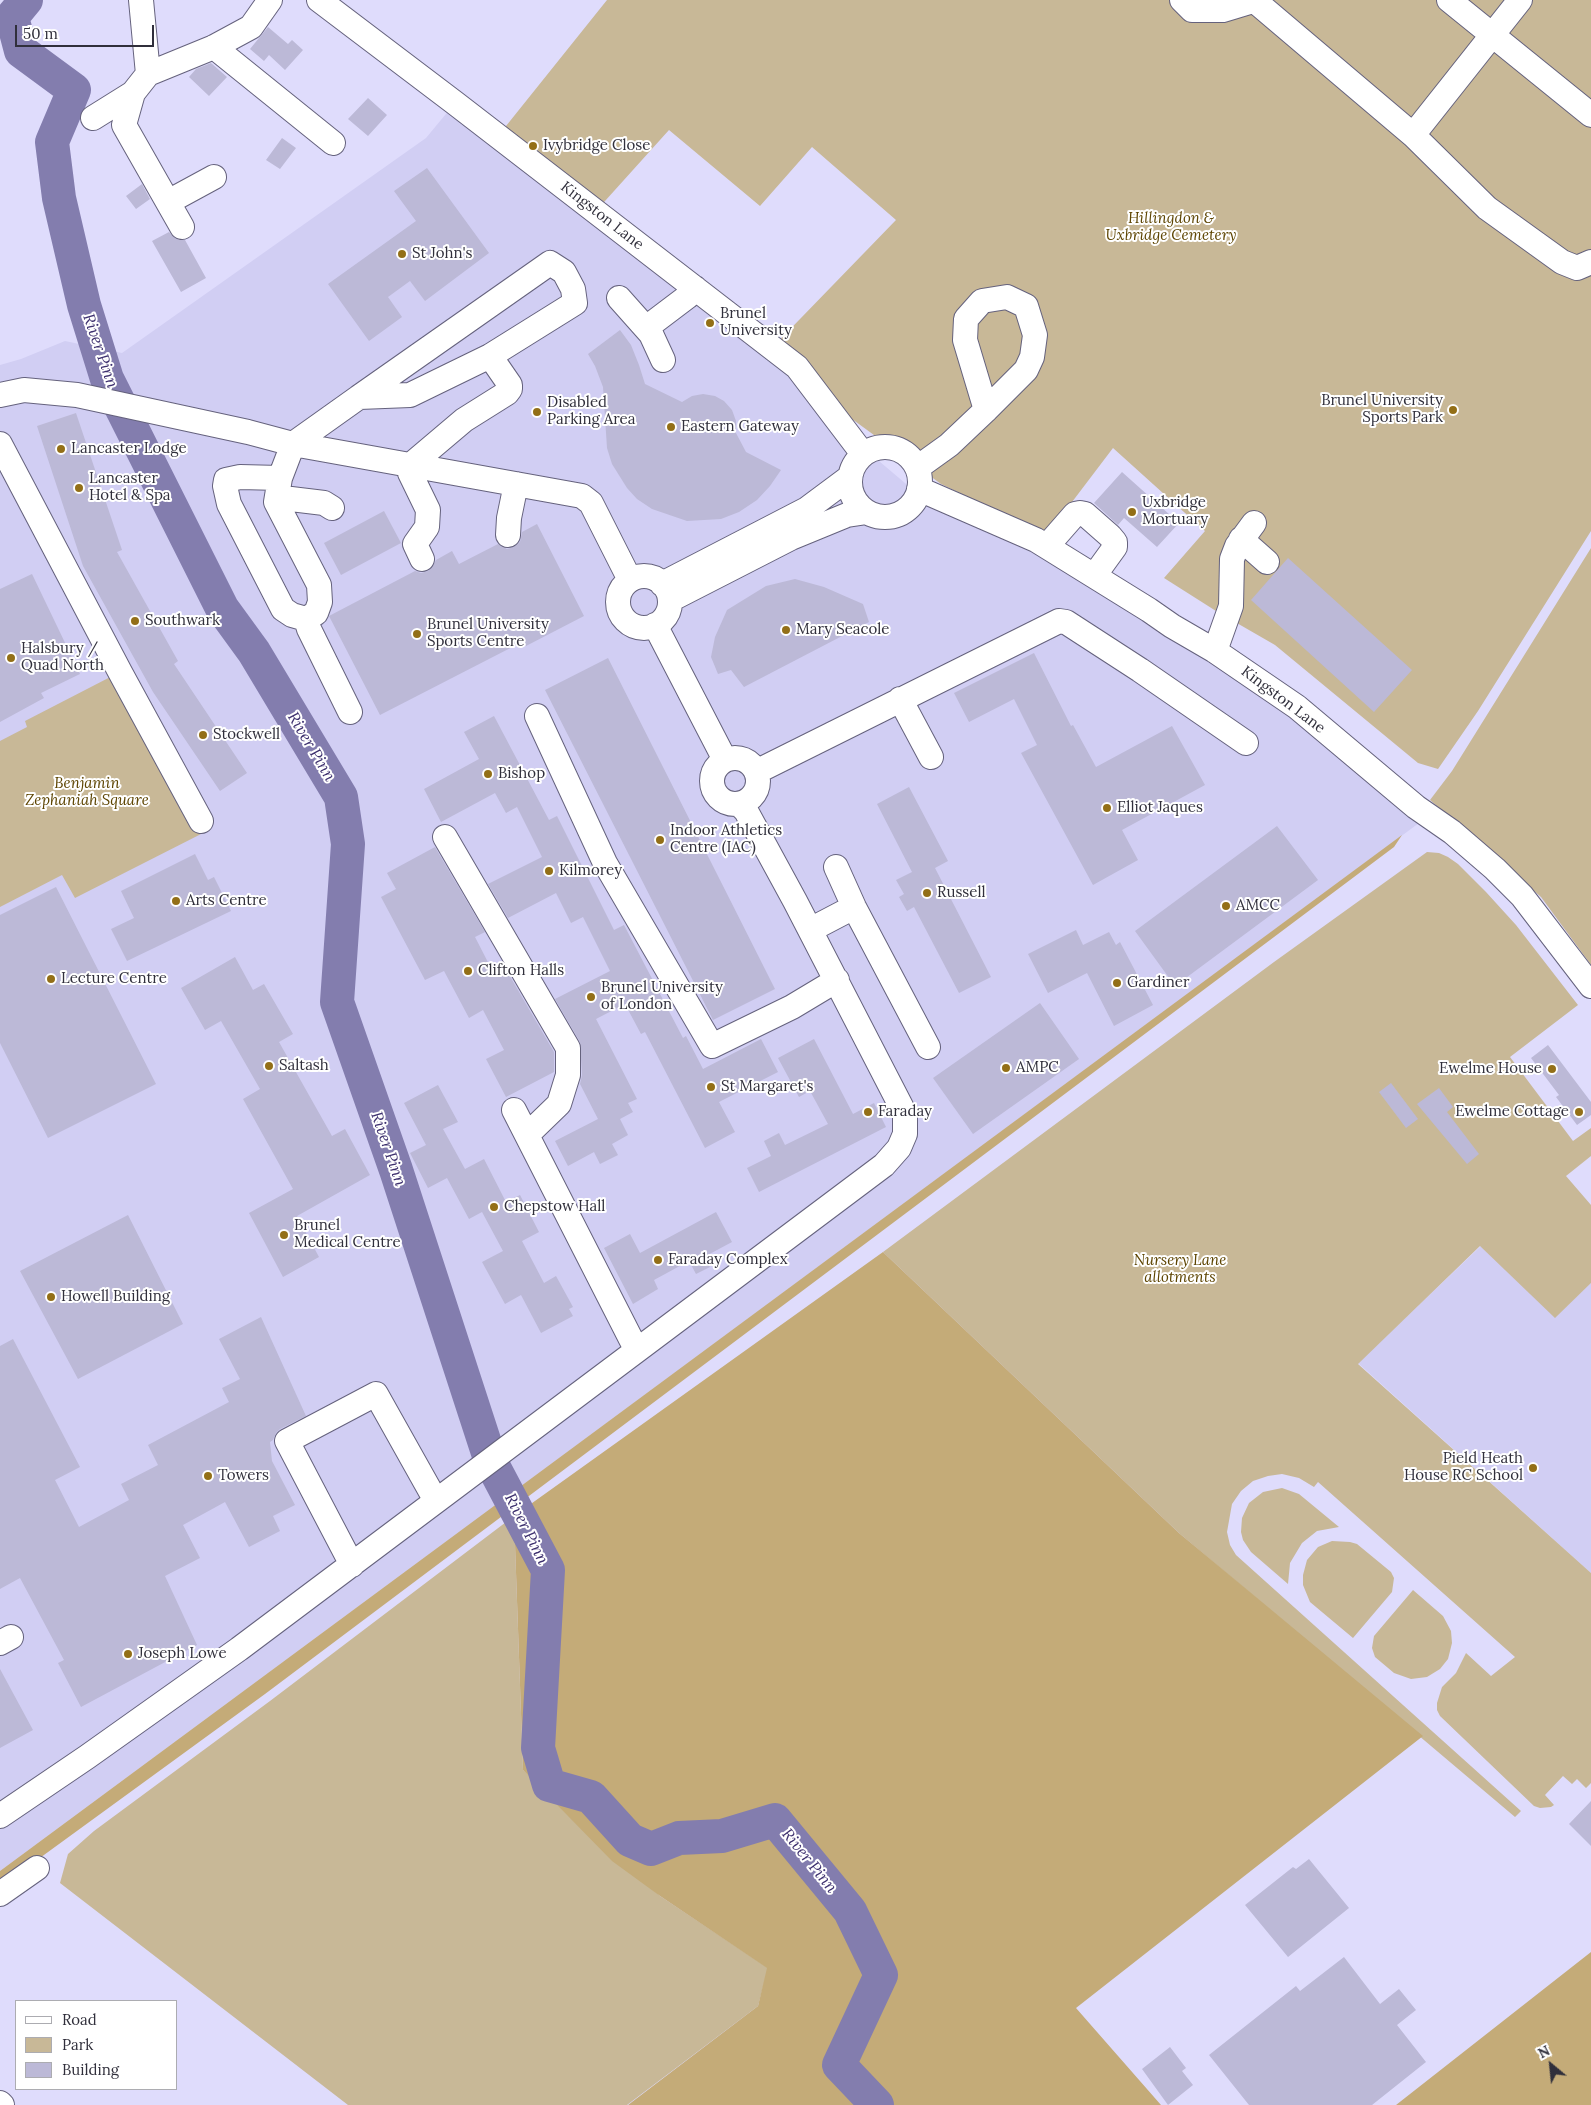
<!DOCTYPE html>
<style>
body{margin:0}
#map{position:relative;width:1591px;height:2105px;overflow:hidden;background:#dfdcfc;font-family:Lora,serif}
canvas{display:block}
.legend{position:absolute;left:15px;top:2000px;width:162px;height:90px;box-sizing:border-box;background:#fff;border:1px solid #acacb1;margin:0;padding:6px 9px;list-style:none;font-size:15px;color:#302f3b}
.legend li{display:flex;align-items:center;gap:10px;height:25px}
.legend b{width:25px;border:1px solid #acacb1}
.north{position:absolute;left:1526px;top:2040px;width:50px;height:50px;-webkit-text-stroke:4px #fff;paint-order:stroke;rotate:332deg;font-size:14px;font-weight:700;line-height:20px;text-align:center;color:#302f3b}
.north::after{content:'';display:block;margin:auto;width:18px;height:22px;background:#302f3b;clip-path:polygon(50% 0,100% 100%,50% 72%,0 100%)}
.scale{position:absolute;left:15px;top:25px;width:139px;height:22px;box-sizing:border-box;border:2px solid #302f3b;border-top:0;padding-left:6px;font-size:15px;line-height:18px;white-space:nowrap;color:#302f3b;-webkit-text-stroke:4px #fff;paint-order:stroke}
</style>
<div id="map">
<canvas width="1591" height="2105"></canvas>
<ul class="legend">
<li><b style="height:6px;background:#fff"></b>Road</li>
<li><b style="height:14px;background:#c8b897"></b>Park</li>
<li><b style="height:14px;background:#bcb9d7"></b>Building</li>
</ul>
<div class="north">N</div>
<div class="scale">50 m</div>
</div>
<script>
const ctx = document.querySelector('canvas').getContext('2d');
ctx.lineJoin = 'round';
function fill(path, color) { ctx.fillStyle = color; ctx.fill(path, 'evenodd'); }
const poly = rows => new Path2D(rows.map(r => 'M' + r).join(''));
function stroke(path, color, width, dash) { ctx.strokeStyle = color; ctx.lineWidth = width; ctx.lineCap = dash ? 'butt' : 'round'; ctx.setLineDash(dash || []); ctx.stroke(path); }
function drawText(font, color, halo, rows, align = 'center') {
  ctx.font = font + ' Lora,serif'; ctx.lineWidth = 4; ctx.setLineDash([]); ctx.textBaseline = 'middle'; ctx.strokeStyle = halo; ctx.fillStyle = color; for (const [text, x, y, turn = 0] of rows) {
    ctx.save(); ctx.translate(x, y); ctx.rotate((+turn || 0) * Math.PI / 180); ctx.textAlign = isNaN(turn) ? turn : align; if (halo) ctx.strokeText(text, 0, 0); ctx.fillText(text, 0, 0); ctx.restore();
  }
}
const built = poly([
 [455,103,768,352,827,417,925,500,1086,579,1223,661,1419,823,0,1871,0,365,21,359,65,341,122,353,426,138],
 [1481,1246,1555,1317,1591,1283,1591,1573,1358,1363]
]);
const green = poly([
 [607,0,1591,0,1591,531,1478,711,1438,769,1418,763,1275,645,1216,611,1164,578,1205,531,1113,448,1047,535,941,484,852,419,768,352,896,220,812,147,760,206,669,130,596,211,498,136],
 [1591,548,1591,965,1541,897,1430,800,1452,771],
 [120,672,205,832,75,898,62,875,0,907,0,741,27,727,25,721],
 [1427,852,1439,853,1448,857,1458,864,1486,892,1516,925,1578,1005,1510,1057,1573,1141,1591,1128,1591,1156,1566,1176,1591,1205,1591,1283,1555,1318,1480,1246,1358,1364,1591,1573,1591,1783,1586,1788,1577,1779,1572,1784,1563,1776,1545,1795,1554,1805,1551,1807,1540,1808,1534,1806,1440,1716,1437,1710,1437,1703,1442,1687,1456,1673,1466,1653,1491,1676,1515,1657,1318,1482,1314,1487,1299,1478,1282,1474,1268,1476,1253,1481,1241,1491,1232,1504,1227,1532,1230,1545,1236,1555,1521,1811,1515,1817,1179,1533,883,1252,1274,962],
 [1282,1488,1299,1494,1339,1527,1317,1531,1302,1543,1290,1563,1288,1584,1251,1552,1243,1540,1241,1532,1242,1518,1249,1503,1263,1492],
 [514,1516,523,1770,660,1896,768,1968,758,2006,627,2105,348,2105,60,1883,68,1854,94,1831,270,1701],
 [1332,1541,1350,1542,1357,1544,1391,1572,1394,1578,1392,1592,1353,1638,1310,1602,1303,1585,1303,1575,1307,1560,1318,1547],
 [1413,1590,1443,1616,1451,1631,1452,1643,1448,1659,1440,1669,1427,1677,1411,1679,1394,1673,1375,1657,1372,1648,1374,1636]
]);
const forest = poly([
 [1402,835,1394,847,265,1694,0,1887,0,1871],
 [883,1252,1179,1533,1423,1736,1076,2008,1161,2105,628,2105,758,2006,767,1968,660,1896,612,1861,523,1770,514,1516],
 [1591,1952,1591,2105,1396,2105]
]);
const river = poly([
 [26,0,12,17,21,51,74,90,52,142,59,198,84,305,107,379,222,608,254,652,341,797,348,844,337,1002,396,1170,491,1462,548,1570,538,1748,549,1785,591,1797,630,1840,651,1849,679,1838,722,1836,775,1820,850,1911,881,1975,839,2065,877,2105]
]);
const building = poly([
 [268,27,288,44,292,40,303,50,285,70,269,55,264,61,250,49],
 [211,63,227,77,209,96,189,77,196,69],
 [368,98,387,115,368,136,348,119],
 [282,138,296,148,280,169,266,160],
 [427,168,489,253,425,301,410,281,388,297,402,317,369,341,328,284,416,221,394,191],
 [142,184,150,199,136,209,126,196],
 [169,232,176,239,185,240,206,278,181,292,152,241],
 [620,330,631,345,639,365,645,384,682,402,692,396,703,394,715,396,724,401,732,410,736,421,736,433,746,452,781,470,770,486,757,500,739,512,721,519,687,521,652,509,637,499,627,488,612,464,607,448,603,387,595,366,588,354],
 [76,413,122,550,117,552,178,661,174,664,247,773,220,791,153,692,83,566,37,426],
 [1122,472,1179,523,1157,547,1124,518,1118,525,1094,503],
 [384,511,401,543,341,575,324,543],
 [537,524,584,616,526,646,524,641,380,715,329,616,415,571,421,573,428,571,433,566,436,560,452,551,459,564,498,544,507,549,514,547,520,542,522,532],
 [1288,558,1412,670,1374,712,1251,600],
 [32,574,80,674,41,693,44,698,0,722,0,589],
 [795,579,824,587,863,604,869,622,744,687,731,670,718,674,711,657,715,637,727,610,766,586],
 [1034,653,1071,726,1073,725,1096,767,1172,726,1205,785,1122,830,1138,860,1093,885,1021,753,1037,745,1014,699,969,722,954,693],
 [608,658,775,989,713,1020,545,690],
 [494,716,549,820,557,816,614,930,624,925,683,1038,686,1036,703,1069,761,1039,778,1072,719,1102,735,1132,705,1148,645,1032,641,1034,625,1004,596,1019,637,1099,628,1103,633,1112,620,1119,628,1135,612,1144,618,1155,600,1164,594,1152,568,1166,555,1141,598,1119,580,1084,582,1075,580,1042,555,999,610,971,583,917,571,923,556,893,508,918,488,884,542,857,517,807,506,813,495,793,441,822,424,789,479,759,464,732],
 [909,787,948,861,935,868,991,977,959,993,914,907,907,911,899,897,904,894,896,880,912,872,877,804],
 [1277,826,1318,880,1175,986,1135,931],
 [435,847,485,932,475,937,493,972,504,966,554,1052,554,1072,506,1097,486,1059,504,1050,483,1010,469,1018,444,971,425,980,381,897,396,889,387,873],
 [195,854,208,880,214,877,231,911,127,961,111,929,134,918,121,891],
 [56,887,156,1084,48,1138,0,1043,0,915],
 [1076,930,1083,945,1109,932,1116,945,1120,942,1153,1005,1114,1026,1087,973,1048,993,1028,954],
 [235,957,253,990,264,984,293,1034,279,1042,332,1136,345,1129,370,1175,297,1216,319,1257,283,1277,249,1213,293,1189,243,1099,260,1089,221,1021,205,1030,181,988],
 [1040,1003,1079,1059,973,1134,933,1078],
 [814,1039,853,1114,874,1103,886,1127,759,1192,747,1168,771,1156,764,1141,779,1133,785,1145,828,1124,810,1091,799,1097,778,1058],
 [1548,1045,1591,1102,1591,1115,1577,1125,1556,1097,1559,1095,1531,1058],
 [1391,1083,1418,1119,1406,1128,1379,1092],
 [438,1085,458,1122,443,1129,465,1169,484,1159,506,1202,520,1195,539,1232,522,1241,544,1283,556,1276,573,1307,569,1309,573,1316,541,1333,521,1295,505,1304,482,1262,503,1251,482,1212,469,1219,447,1178,428,1188,410,1153,426,1145,404,1103],
 [1439,1088,1453,1107,1447,1112,1479,1154,1467,1164,1417,1104],
 [716,1212,732,1242,704,1257,710,1267,696,1274,689,1261,654,1280,658,1289,633,1304,604,1248,630,1234,640,1253],
 [128,1215,183,1324,78,1379,20,1271],
 [261,1317,306,1416,280,1429,276,1433,273,1440,270,1442,272,1461,295,1505,273,1516,280,1531,249,1547,225,1502,183,1525,200,1558,165,1576,197,1645,81,1707,58,1663,64,1660,20,1578,0,1589,0,1346,13,1339,80,1467,55,1480,79,1527,129,1500,121,1484,158,1465,148,1445,229,1402,222,1388,240,1379,219,1339],
 [0,1669,33,1730,0,1748],
 [1591,1801,1591,1846,1569,1824],
 [1309,1859,1349,1908,1288,1957,1245,1905,1293,1867,1296,1869],
 [1344,1957,1380,2004,1399,1989,1416,2010,1397,2025,1426,2062,1372,2105,1249,2105,1209,2055,1296,1986,1300,1991],
 [1170,2047,1186,2068,1182,2071,1193,2085,1168,2105,1142,2069]
]);
const minor = poly([
 [141,0,148,74],
 [319,0,455,103,797,367,863,454],
 [1182,0,1192,10,1223,10,1256,0],
 [1449,0,1591,115],
 [1255,1,1413,135,1487,208,1562,262,1577,268,1591,262],
 [214,47,333,143],
 [93,118,133,93],
 [1413,135,1520,0],
 [168,202,214,177],
 [182,227,124,125,133,93,148,74,214,47,251,27,270,0],
 [619,298,651,334,663,360],
 [646,328,687,297,695,288],
 [0,395,24,390,77,395,248,432,293,444,582,496,591,503,630,580],
 [0,444,120,672,201,821],
 '850 482a35 35 0 1 1 70 0a35 35 0 1 1-70 0Z',
 [917,468,949,445,986,410,1026,370,1032,357,1035,335,1026,306,1007,297,982,301,966,319,965,340,986,410],
 [280,478,276,502,319,585,320,602,316,613,306,619,292,615,283,609,229,504,225,486,226,480,240,477,280,478,293,444,359,397,410,395,490,356,575,303,573,289,564,272,550,263,359,397],
 [919,489,1036,540,1149,610,1172,626,1215,651,1297,707,1416,807,1452,832,1495,869,1522,896,1591,986],
 [276,502,291,499,324,503,332,508],
 [508,535,509,518,516,484],
 [1241,539,1267,562],
 [1047,546,1075,514,1080,513,1085,514,1110,536,1115,542,1115,547,1094,576],
 [422,559,415,544,427,527,428,510,410,473,412,464,464,420,507,393,510,389,510,385,490,356],
 '618 602a26 26 0 1 1 52 0a26 26 0 1 1-52 0Z',
 [662,584,807,509,850,477],
 [670,600,791,538,847,515,867,512],
 [306,619,309,629,350,712],
 [655,625,725,760],
 [1215,651,1231,606,1232,559,1237,546,1254,523],
 [900,699,931,757],
 [537,716,605,863,712,1046,792,1007,837,980],
 '712 781a23 23 0 1 1 46 0a23 23 0 1 1-46 0Z',
 [756,772,1059,621,1066,622,1140,670,1246,743],
 [445,837,568,1048,568,1075,559,1104,527,1135],
 [836,867,854,907,928,1047],
 [810,930,854,907],
 [514,1110,636,1349],
 [352,1565,287,1441,376,1394,436,1501],
 [0,1643,11,1637],
 [0,1816,87,1757,239,1649,884,1165,899,1148,905,1134,905,1114,795,901,746,811,739,804],
 [0,1894,37,1868],
 [0,2103,2,2105]
]);
const markers = [
 [533,146,5,"#936f17"],
 [402,254,5,"#936f17"],
 [710,323,5,"#936f17"],
 [1453,410,5,"#936f17"],
 [537,412,5,"#936f17"],
 [671,427,5,"#936f17"],
 [61,449,5,"#936f17"],
 [79,488,5,"#936f17"],
 [1132,512,5,"#936f17"],
 [135,621,5,"#936f17"],
 [786,630,5,"#936f17"],
 [417,634,5,"#936f17"],
 [11,658,5,"#936f17"],
 [203,735,5,"#936f17"],
 [488,774,5,"#936f17"],
 [1107,808,5,"#936f17"],
 [660,840,5,"#936f17"],
 [549,871,5,"#936f17"],
 [927,893,5,"#936f17"],
 [176,901,5,"#936f17"],
 [1226,906,5,"#936f17"],
 [468,971,5,"#936f17"],
 [51,979,5,"#936f17"],
 [1117,983,5,"#936f17"],
 [591,997,5,"#936f17"],
 [269,1066,5,"#936f17"],
 [1006,1068,5,"#936f17"],
 [1552,1069,5,"#936f17"],
 [711,1087,5,"#936f17"],
 [868,1112,5,"#936f17"],
 [1579,1112,5,"#936f17"],
 [494,1207,5,"#936f17"],
 [284,1235,5,"#936f17"],
 [658,1260,5,"#936f17"],
 [51,1297,5,"#936f17"],
 [1533,1468,5,"#936f17"],
 [208,1476,5,"#936f17"],
 [128,1654,5,"#936f17"]
];
const poiNames = [
 ["Ivybridge Close",543,146],
 ["St John's",412,254],
 ["Brunel",720,314],
 ["University",720,331],
 ["Brunel University",1443,401,"right"],
 ["Sports Park",1443,418,"right"],
 ["Disabled",547,403],
 ["Parking Area",547,420],
 ["Eastern Gateway",681,427],
 ["Lancaster Lodge",71,449],
 ["Lancaster",89,479],
 ["Hotel & Spa",89,496],
 ["Uxbridge",1142,503],
 ["Mortuary",1142,520],
 ["Southwark",145,621],
 ["Brunel University",427,625],
 ["Sports Centre",427,642],
 ["Mary Seacole",796,630],
 ["Halsbury /",21,649],
 ["Quad North",21,666],
 ["Stockwell",213,735],
 ["Bishop",498,774],
 ["Elliot Jaques",1117,808],
 ["Indoor Athletics",670,831],
 ["Centre (IAC)",670,848],
 ["Kilmorey",559,871],
 ["Russell",937,893],
 ["Arts Centre",186,901],
 ["AMCC",1236,906],
 ["Clifton Halls",478,971],
 ["Lecture Centre",61,979],
 ["Gardiner",1127,983],
 ["Brunel University",601,988],
 ["of London",601,1005],
 ["Saltash",279,1066],
 ["AMPC",1016,1068],
 ["Ewelme House",1542,1069,"right"],
 ["St Margaret's",721,1087],
 ["Faraday",878,1112],
 ["Ewelme Cottage",1569,1112,"right"],
 ["Chepstow Hall",504,1207],
 ["Brunel",294,1226],
 ["Medical Centre",294,1243],
 ["Faraday Complex",668,1260],
 ["Howell Building",61,1297],
 ["Pield Heath",1523,1459,"right"],
 ["House RC School",1523,1476,"right"],
 ["Towers",218,1476],
 ["Joseph Lowe",138,1654]
];
const streetNames = [
 ["Kingston Lane",602,216,38],
 ["Kingston Lane",1283,700,37]
];
const parkNames = [
 ["Hillingdon &",1171,219],
 ["Uxbridge Cemetery",1171,236],
 ["Benjamin",87,784],
 ["Zephaniah Square",87,801],
 ["Nursery Lane",1180,1261],
 ["allotments",1180,1278]
];
const waterNames = [
 ["River Pinn",100,351,71],
 ["River Pinn",311,747,59],
 ["River Pinn",388,1149,71],
 ["River Pinn",526,1529,63],
 ["River Pinn",809,1861,51]
];
fill(built, '#d1cef3');
fill(green, '#c8b897');
fill(forest, '#c4ab78');
stroke(river, '#837dae', 34);
fill(building, '#bcb9d7');
stroke(minor, '#65627d', 26);
stroke(minor, '#fff', 24);
for (const [x, y, r, color] of markers) { const dot = new Path2D(); dot.arc(x, y, r, 0, 2 * Math.PI); ctx.fillStyle = color; ctx.fill(dot); stroke(dot, '#fff', 2); }
drawText('15px', '#302f3b', '#fff', poiNames, 'left');
drawText('15px', '#302f3b', '#fff', streetNames);
drawText('italic 15px', '#5d4400', '#fff', parkNames);
drawText('italic 16px', '#3d306e', '#fff', waterNames);
</script>
